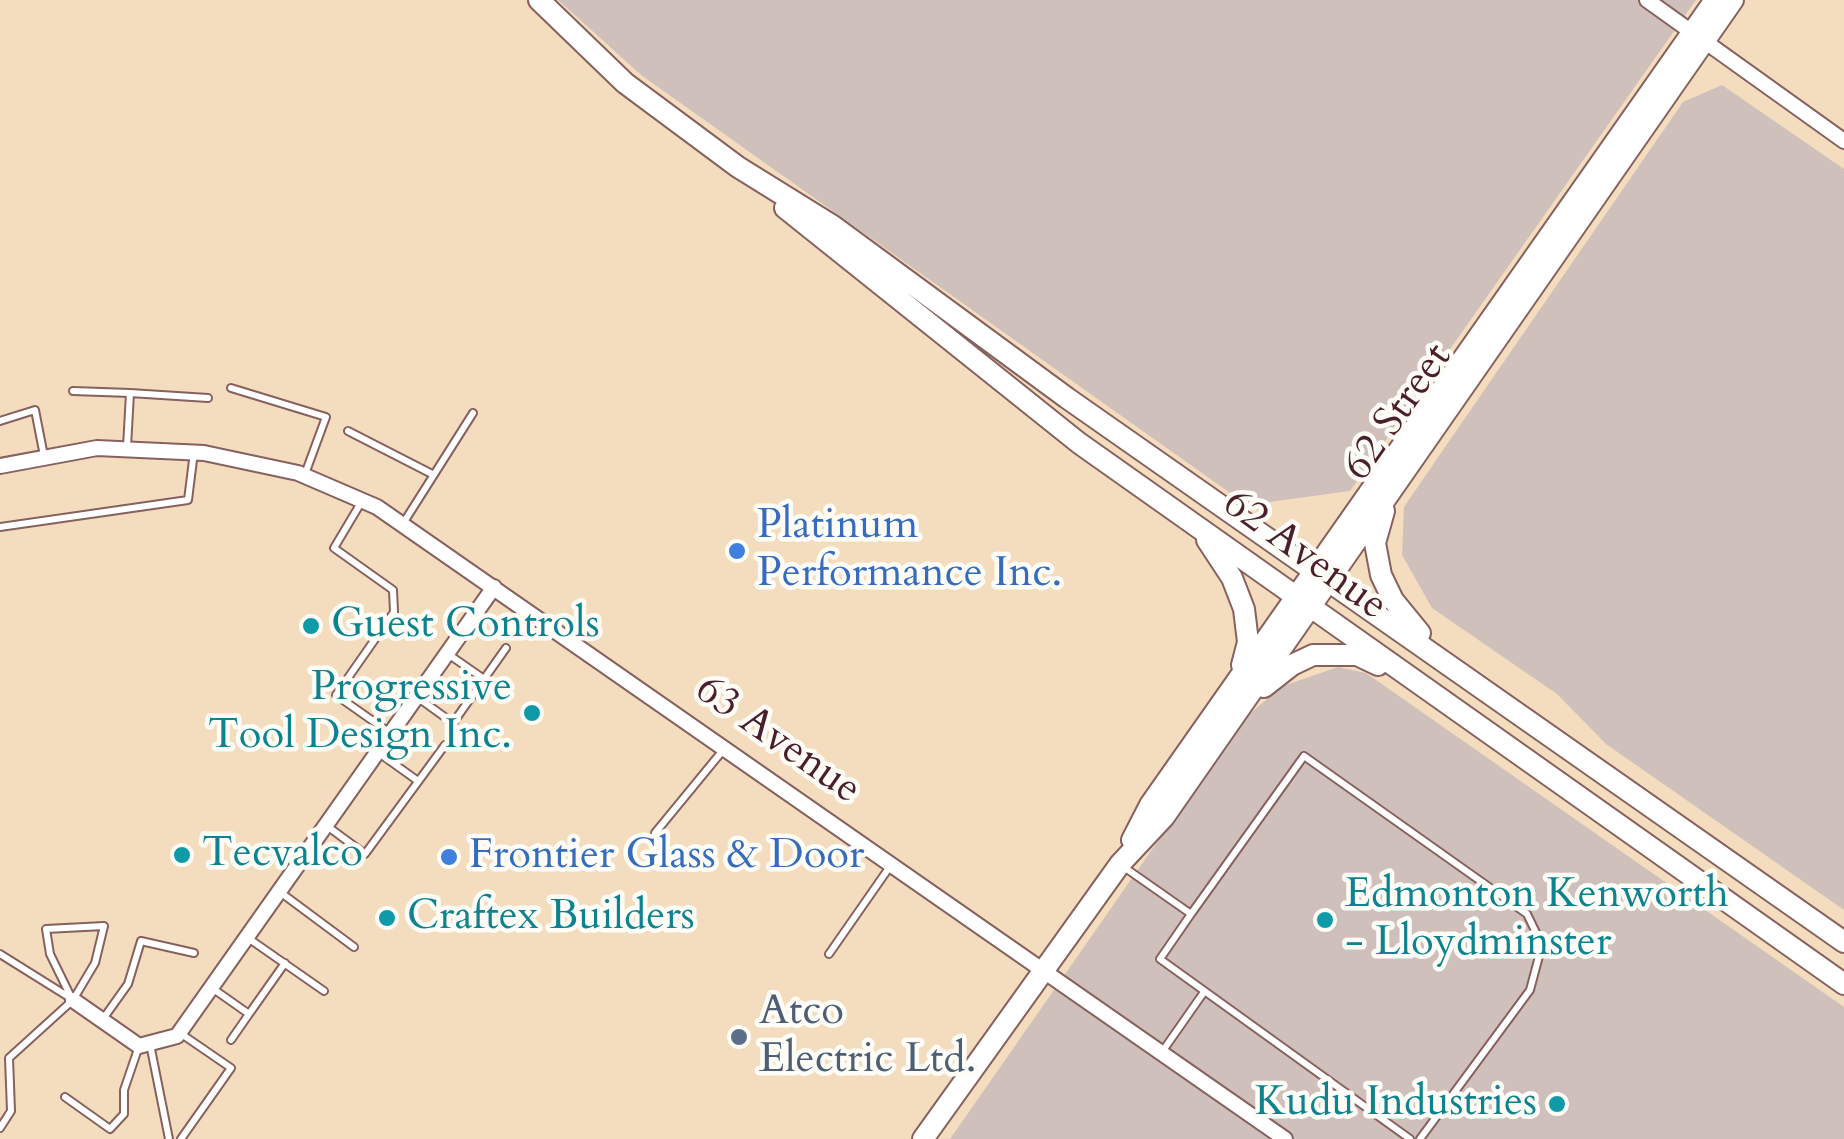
<!DOCTYPE html>
<style>
body{margin:0}
canvas{display:block;background:#f4dcbe}
</style>
<canvas width="1844" height="1139"></canvas>
<script>
const ctx = document.querySelector('canvas').getContext('2d');
ctx.lineJoin = 'round';
function fill(path, color) { ctx.fillStyle = color; ctx.fill(path, 'evenodd'); }
const poly = rows => new Path2D(rows.map(r => 'M' + r).join(''));
function stroke(path, color, width, dash) { ctx.strokeStyle = color; ctx.lineWidth = width; ctx.lineCap = dash ? 'butt' : 'round'; ctx.setLineDash(dash || []); ctx.stroke(path); }
function drawText(font, color, halo, rows, align = 'center') {
  ctx.font = font + ' Cardo,serif'; ctx.lineWidth = 9; ctx.setLineDash([]); ctx.textBaseline = 'middle'; ctx.strokeStyle = halo; ctx.fillStyle = color; for (const [text, x, y, turn = 0] of rows) {
    ctx.save(); ctx.translate(x, y); ctx.rotate((+turn || 0) * Math.PI / 180); ctx.textAlign = isNaN(turn) ? turn : align; if (halo) ctx.strokeText(text, 0, 0); ctx.fillText(text, 0, 0); ctx.restore();
  }
}
const industrial = poly([
 [558,0,1696,0,1350,491,1247,505,641,75],
 [1722,85,1844,169,1844,910,1606,744,1557,694,1432,608,1402,555,1404,507,1443,450,1683,102],
 [1338,667,1366,673,1844,1007,1844,1139,950,1139,1243,719,1283,686]
]);
const service = poly([
 [231,388,326,417,305,474],
 [73,391,130,393],
 [0,421,35,410,44,456],
 [348,431,434,475],
 [127,447,130,393,208,398],
 [362,501,334,548,393,590,394,612,336,695,390,733],
 [404,522,473,413],
 [0,527,188,500,194,452],
 [484,679,506,648],
 [417,697,453,723,484,679,448,654],
 [379,753,418,781],
 [327,826,365,854,445,745],
 [655,833,724,749],
 [1121,865,1191,914,1160,959,1410,1139],
 [280,892,354,947],
 [1191,914,1304,756,1527,914,1542,945,1530,990,1420,1139],
 [248,938,324,991],
 [0,954,72,999],
 [829,954,891,865],
 [212,988,249,1014,285,963],
 [103,1019,128,984,141,941,194,953],
 [180,1033,231,1068,181,1139],
 [231,1040,249,1014],
 [150,1044,169,1139],
 [1162,1052,1204,992],
 [65,1097,110,1129,124,1114,124,1090,139,1046],
 [0,1128,11,1111,9,1058,73,1000,95,963,104,926,46,929,50,954,72,999]
]);
const minor = poly([
 [1647,0,1844,141],
 [0,466,97,448,204,453,298,473,377,507,1285,1139],
 [73,1000,139,1046,177,1036,494,587]
]);
const secondary = poly([
 [539,0,625,83,738,167,833,226,1067,398,1844,942],
 [785,208,1079,443,1844,984],
 [1384,511,1375,543,1381,575,1393,600,1420,633],
 [1207,540,1232,578,1244,609,1248,642,1242,665],
 [1264,687,1292,665,1313,655,1357,655,1378,665],
 [1132,840,1150,805,1715,0],
 [923,1139,1120,864,1164,817,1733,0]
]);
const markers = [
 [737,551,10,"#3f7fe0"],
 [311,626,10,"#0f9aa8"],
 [532,713,10,"#0f9aa8"],
 [182,855,10,"#0f9aa8"],
 [449,857,10,"#3f7fe0"],
 [387,918,10,"#0f9aa8"],
 [1325,920,10,"#0f9aa8"],
 [739,1037,10,"#5c6f8a"],
 [1557,1104,10,"#0f9aa8"]
];
const streetNames = [
 ["62 Street",1399,413,-55],
 ["62 Avenue",1304,556,36],
 ["63 Avenue",777,741,35]
];
const shopNames = [
 ["Platinum",757,527],
 ["Performance Inc.",757,575],
 ["Frontier Glass & Door",469,857]
];
const cultureNames = [
 ["Guest Controls",331,626],
 ["Progressive",512,689,"right"],
 ["Tool Design Inc.",512,737,"right"],
 ["Tecvalco",202,855],
 ["Edmonton Kenworth",1345,896],
 ["- Lloydminster",1345,944],
 ["Craftex Builders",407,918],
 ["Kudu Industries",1537,1104,"right"]
];
const serviceNames = [
 ["Atco",759,1013],
 ["Electric Ltd.",759,1061]
];
fill(industrial, '#d0c0bc');
stroke(service, '#86615e', 10);
stroke(minor, '#86615e', 18);
stroke(secondary, '#86615e', 24);
stroke(service, '#fff', 6);
stroke(minor, '#fff', 14);
stroke(secondary, '#fff', 20);
for (const [x, y, r, color] of markers) { const dot = new Path2D(); dot.arc(x, y, r, 0, 2 * Math.PI); ctx.fillStyle = color; ctx.fill(dot); stroke(dot, '#fdfcf7', 4); }
drawText('42px', '#4a1f2b', '#fdfcf7', streetNames);
drawText('42px', '#366cbe', '#fdfcf7', shopNames, 'left');
drawText('42px', '#0d838f', '#fdfcf7', cultureNames, 'left');
drawText('42px', '#4e5e75', '#fdfcf7', serviceNames, 'left');
</script>
